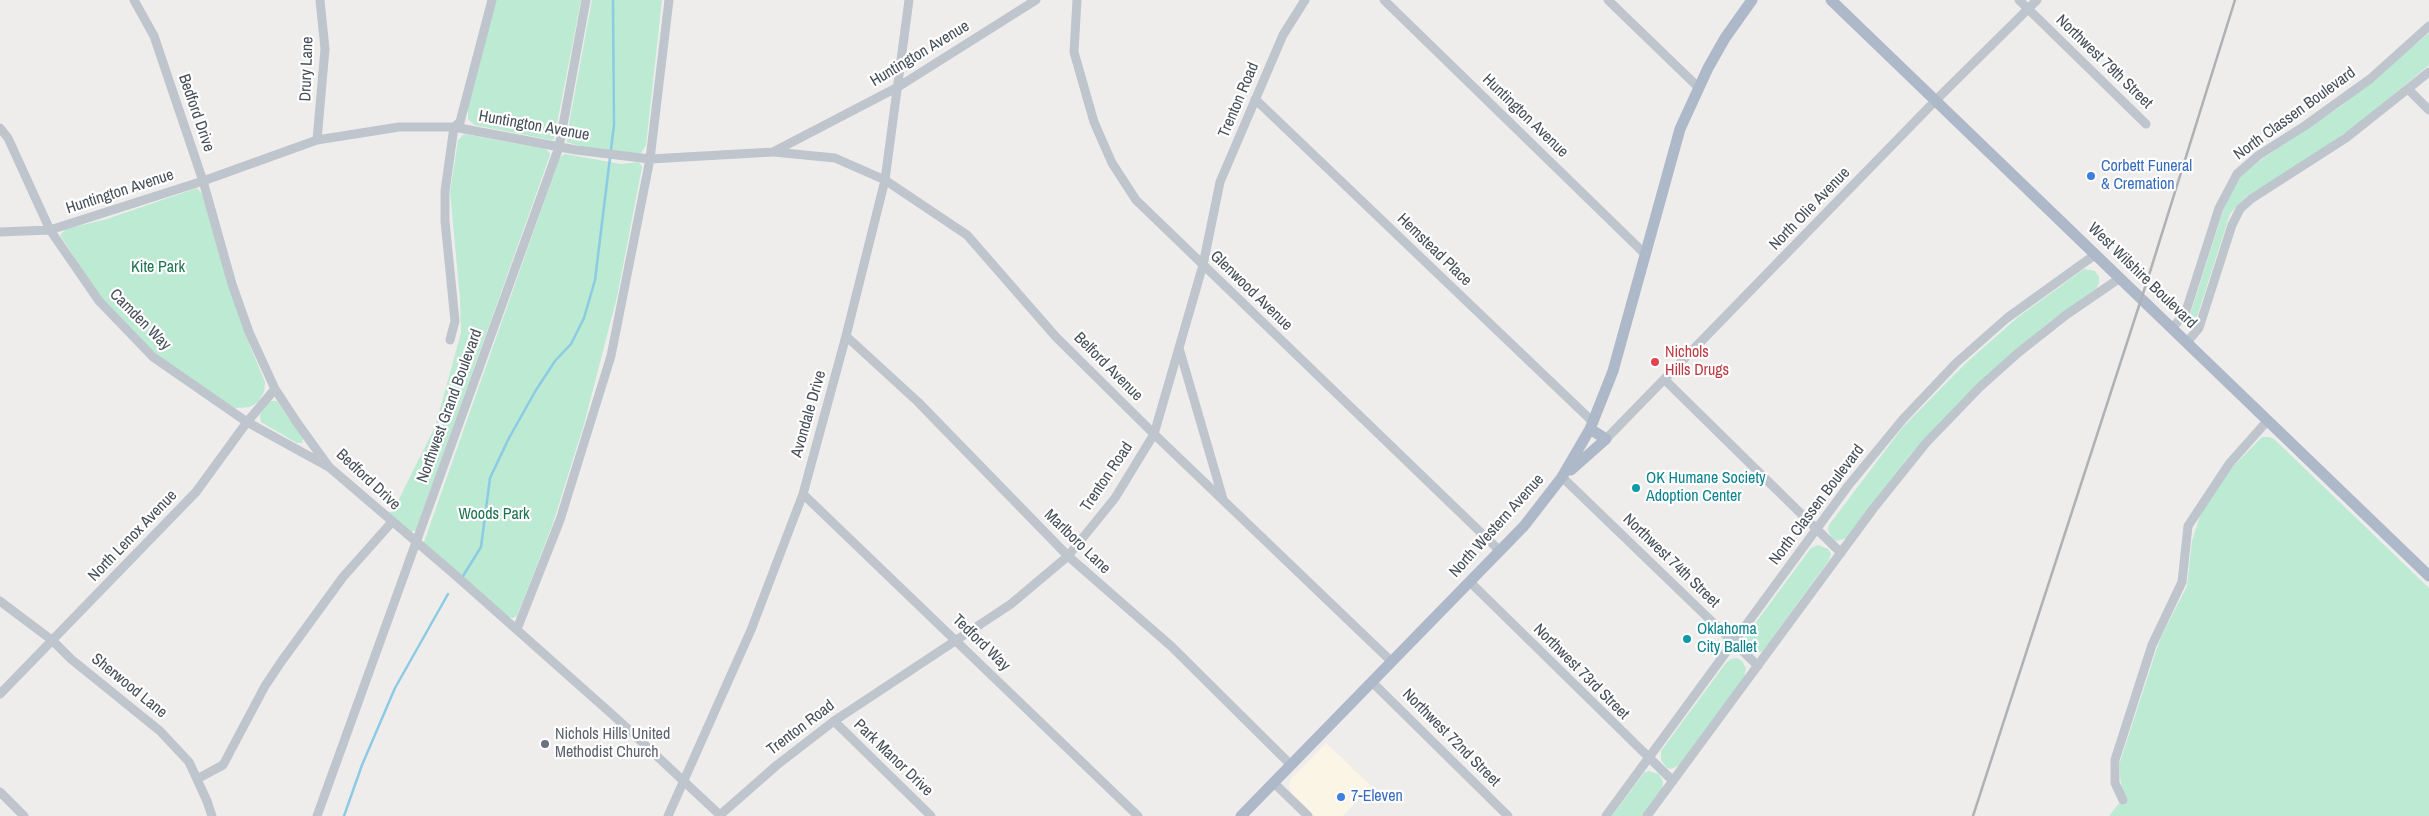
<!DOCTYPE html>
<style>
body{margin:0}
canvas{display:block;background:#efecec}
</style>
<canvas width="2429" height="816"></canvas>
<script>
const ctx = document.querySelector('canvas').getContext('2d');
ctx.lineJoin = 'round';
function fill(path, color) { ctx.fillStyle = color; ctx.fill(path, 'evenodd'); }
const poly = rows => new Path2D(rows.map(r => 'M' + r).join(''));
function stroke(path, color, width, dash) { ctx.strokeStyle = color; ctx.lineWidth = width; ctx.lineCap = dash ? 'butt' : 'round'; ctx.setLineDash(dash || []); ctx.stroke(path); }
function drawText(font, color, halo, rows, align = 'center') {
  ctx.font = font + ' "Archivo Narrow",sans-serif'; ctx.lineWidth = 4.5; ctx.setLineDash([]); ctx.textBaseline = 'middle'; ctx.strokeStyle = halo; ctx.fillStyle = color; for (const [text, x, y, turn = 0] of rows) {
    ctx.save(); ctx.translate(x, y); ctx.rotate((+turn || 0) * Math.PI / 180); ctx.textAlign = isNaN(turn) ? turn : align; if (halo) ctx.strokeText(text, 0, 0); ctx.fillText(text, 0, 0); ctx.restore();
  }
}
const commercial = poly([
 [1326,743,1371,786,1343,816,1315,816,1291,792,1289,786,1291,779]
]);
const green = poly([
 [496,0,581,0,554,139,551,140,474,125,468,119,468,106],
 [592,0,662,0,646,145,641,153,595,151,567,142,567,135],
 [2429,33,2429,65,2359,123,2314,155,2247,196,2235,208,2230,214,2194,326,2190,329,2187,324,2226,202,2241,176,2265,157,2340,107],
 [464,134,546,149,550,154,549,158,416,530,410,532,388,513,393,511,435,427,461,333,460,298,450,192,458,140],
 [565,154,621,164,639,162,642,167,617,297,584,424,552,526,517,616,513,618,508,617,463,576,426,547,424,542,560,157],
 [197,188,202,194,246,336,265,382,264,392,258,402,250,407,235,408,211,393,174,369,130,331,99,295,60,235,66,229,107,219],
 [2084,269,2095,271,2099,277,2099,283,2096,289,2047,324,1993,370,1911,454,1848,538,1836,541,1832,538,1828,530,1829,525,1903,427,1965,364,2017,318],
 [272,401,277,401,303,439,302,443,297,443,261,422,260,415,268,402],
 [2262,437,2269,437,2274,439,2429,588,2429,816,2109,816,2124,797,2120,777,2120,762,2160,639,2187,586,2192,541,2201,513,2224,476],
 [1818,545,1828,549,1831,554,1829,560,1763,651,1754,654,1749,652,1743,643,1745,637,1811,548],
 [1737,658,1742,661,1746,668,1744,678,1680,765,1671,769,1667,768,1661,760,1661,751,1726,663,1731,659],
 [1649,771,1659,774,1663,782,1662,789,1642,816,1612,816,1644,773]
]);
const stream = poly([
 [463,576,481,547,490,478,509,438,536,390,555,361,571,344,584,318,595,280,614,125,613,0],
 [344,816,362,765,395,688,448,594]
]);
const minor = poly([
 [134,0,154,36,203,181,232,284,249,332,275,389,298,424,329,467,454,574,615,717,721,816],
 [1077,0,1074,52,1094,122,1112,163,1136,200,1500,551],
 [1384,0,1645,254],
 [1608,0,1698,87],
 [2019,0,2146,124],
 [2409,90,2429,110],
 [1255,99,1593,422],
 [0,128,8,138,50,230,99,301,153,357,247,422,327,466],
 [317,140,325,49,320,0],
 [774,152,835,158,885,180,967,235,1056,337,1154,434,1392,662],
 [0,232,50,230,203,181,317,140,399,127,454,127,576,150,650,159,773,152,898,87,1036,0],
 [2172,328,2185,314,2219,208,2237,174,2259,155,2306,125,2370,79,2429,26],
 [846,336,918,402,1068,556,1171,646,1291,765],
 [450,340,455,321,445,221,445,191,454,127,460,122,492,0],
 [2187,342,2199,328,2232,225,2240,209,2251,199,2346,138,2429,72],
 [1179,348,1223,499],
 [1665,380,1841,553],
 [1606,439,1936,100,2037,0],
 [1562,477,1758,666],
 [803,494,1138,816],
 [1470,582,1673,781],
 [0,601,53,641,71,659,160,731,189,762,207,801,212,816],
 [517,629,560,520,611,356,650,159,669,0],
 [1372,682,1508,816],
 [0,694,196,492,247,422,275,389],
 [834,721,931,816],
 [197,779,223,765,265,686,281,662,343,577,392,522],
 [1274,783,1308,816],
 [0,792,24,816],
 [2123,800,2115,783,2115,760,2152,645,2182,582,2188,526,2229,464,2268,420],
 [317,816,559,147,586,0],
 [668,816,751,630,803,494,846,336,885,180,909,0],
 [719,816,777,765,834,721,1011,604,1068,556,1115,498,1154,434,1203,265,1220,182,1283,35,1305,0],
 [1606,816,1848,486,1903,419,1956,363,2007,318,2096,254],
 [1647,816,1873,509,1926,443,1980,387,2018,353,2066,315,2120,278]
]);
const major = poly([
 [1831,0,2429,576],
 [1571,470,1606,439,1590,429],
 [1241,816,1524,526,1562,477,1590,429,1613,371,1680,129,1708,68,1725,38,1752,0]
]);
const rail = poly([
 [1973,816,2149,275,2235,0]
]);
const markers = [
 [2091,176,5,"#3f7fe0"],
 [1655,362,5,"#e0444e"],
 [1636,488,5,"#0f9aa8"],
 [1687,639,5,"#0f9aa8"],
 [545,744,5,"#6b7280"],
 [1341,797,5,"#3f7fe0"]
];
const streetNames = [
 ["Huntington Avenue",920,54,-31],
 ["Northwest 79th Street",2104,62,44],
 ["Drury Lane",307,69,-88],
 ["Trenton Road",1239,100,-67],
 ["Bedford Drive",196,113,71],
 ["North Classen Boulevard",2295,114,-36],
 ["Huntington Avenue",1525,116,44],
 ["Huntington Avenue",534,126,10],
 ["Huntington Avenue",120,192,-18],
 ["North Olie Avenue",1810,209,-46],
 ["Hemstead Place",1434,250,44],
 ["West Wilshire Boulevard",2142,276,44],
 ["Glenwood Avenue",1251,291,44],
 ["Camden Way",140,320,45],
 ["Belford Avenue",1108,367,45],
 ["Northwest Grand Boulevard",450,406,-70],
 ["Avondale Drive",809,414,-74],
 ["Trenton Road",1107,477,-56],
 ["Bedford Drive",368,480,43],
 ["North Classen Boulevard",1817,505,-53],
 ["North Western Avenue",1497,526,-48],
 ["North Lenox Avenue",133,536,-46],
 ["Marlboro Lane",1077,542,44],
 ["Northwest 74th Street",1671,561,44],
 ["Tedford Way",981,643,44],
 ["Northwest 73rd Street",1581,672,45],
 ["Sherwood Lane",129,686,39],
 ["Trenton Road",801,728,-37],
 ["Northwest 72nd Street",1451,738,45],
 ["Park Manor Drive",893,758,44]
];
const shopNames = [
 ["Corbett Funeral",2101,167],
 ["& Cremation",2101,185],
 ["7-Eleven",1351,797]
];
const parkNames = [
 ["Kite Park",158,268],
 ["Woods Park",494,515]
];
const healthNames = [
 ["Nichols",1665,353],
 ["Hills Drugs",1665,371]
];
const cultureNames = [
 ["OK Humane Society",1646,479],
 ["Adoption Center",1646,497],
 ["Oklahoma",1697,630],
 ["City Ballet",1697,648]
];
const worshipNames = [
 ["Nichols Hills United",555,735],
 ["Methodist Church",555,753]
];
fill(commercial, '#faf5e5');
fill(green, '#bcead2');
stroke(stream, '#8ccbe4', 2.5);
stroke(minor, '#bec5cd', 9);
stroke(major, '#adb9c9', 11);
stroke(rail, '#aeb1b6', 2.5);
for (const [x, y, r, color] of markers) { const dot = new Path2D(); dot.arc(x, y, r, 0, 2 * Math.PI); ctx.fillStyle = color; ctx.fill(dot); stroke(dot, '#fff', 2); }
drawText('16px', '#464e58', '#fff', streetNames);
drawText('16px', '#366cbe', '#fff', shopNames, 'left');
drawText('16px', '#1d734f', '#fff', parkNames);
drawText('16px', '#be3a42', '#fff', healthNames, 'left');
drawText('16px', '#0d838f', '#fff', cultureNames, 'left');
drawText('16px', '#5b616d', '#fff', worshipNames, 'left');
</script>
